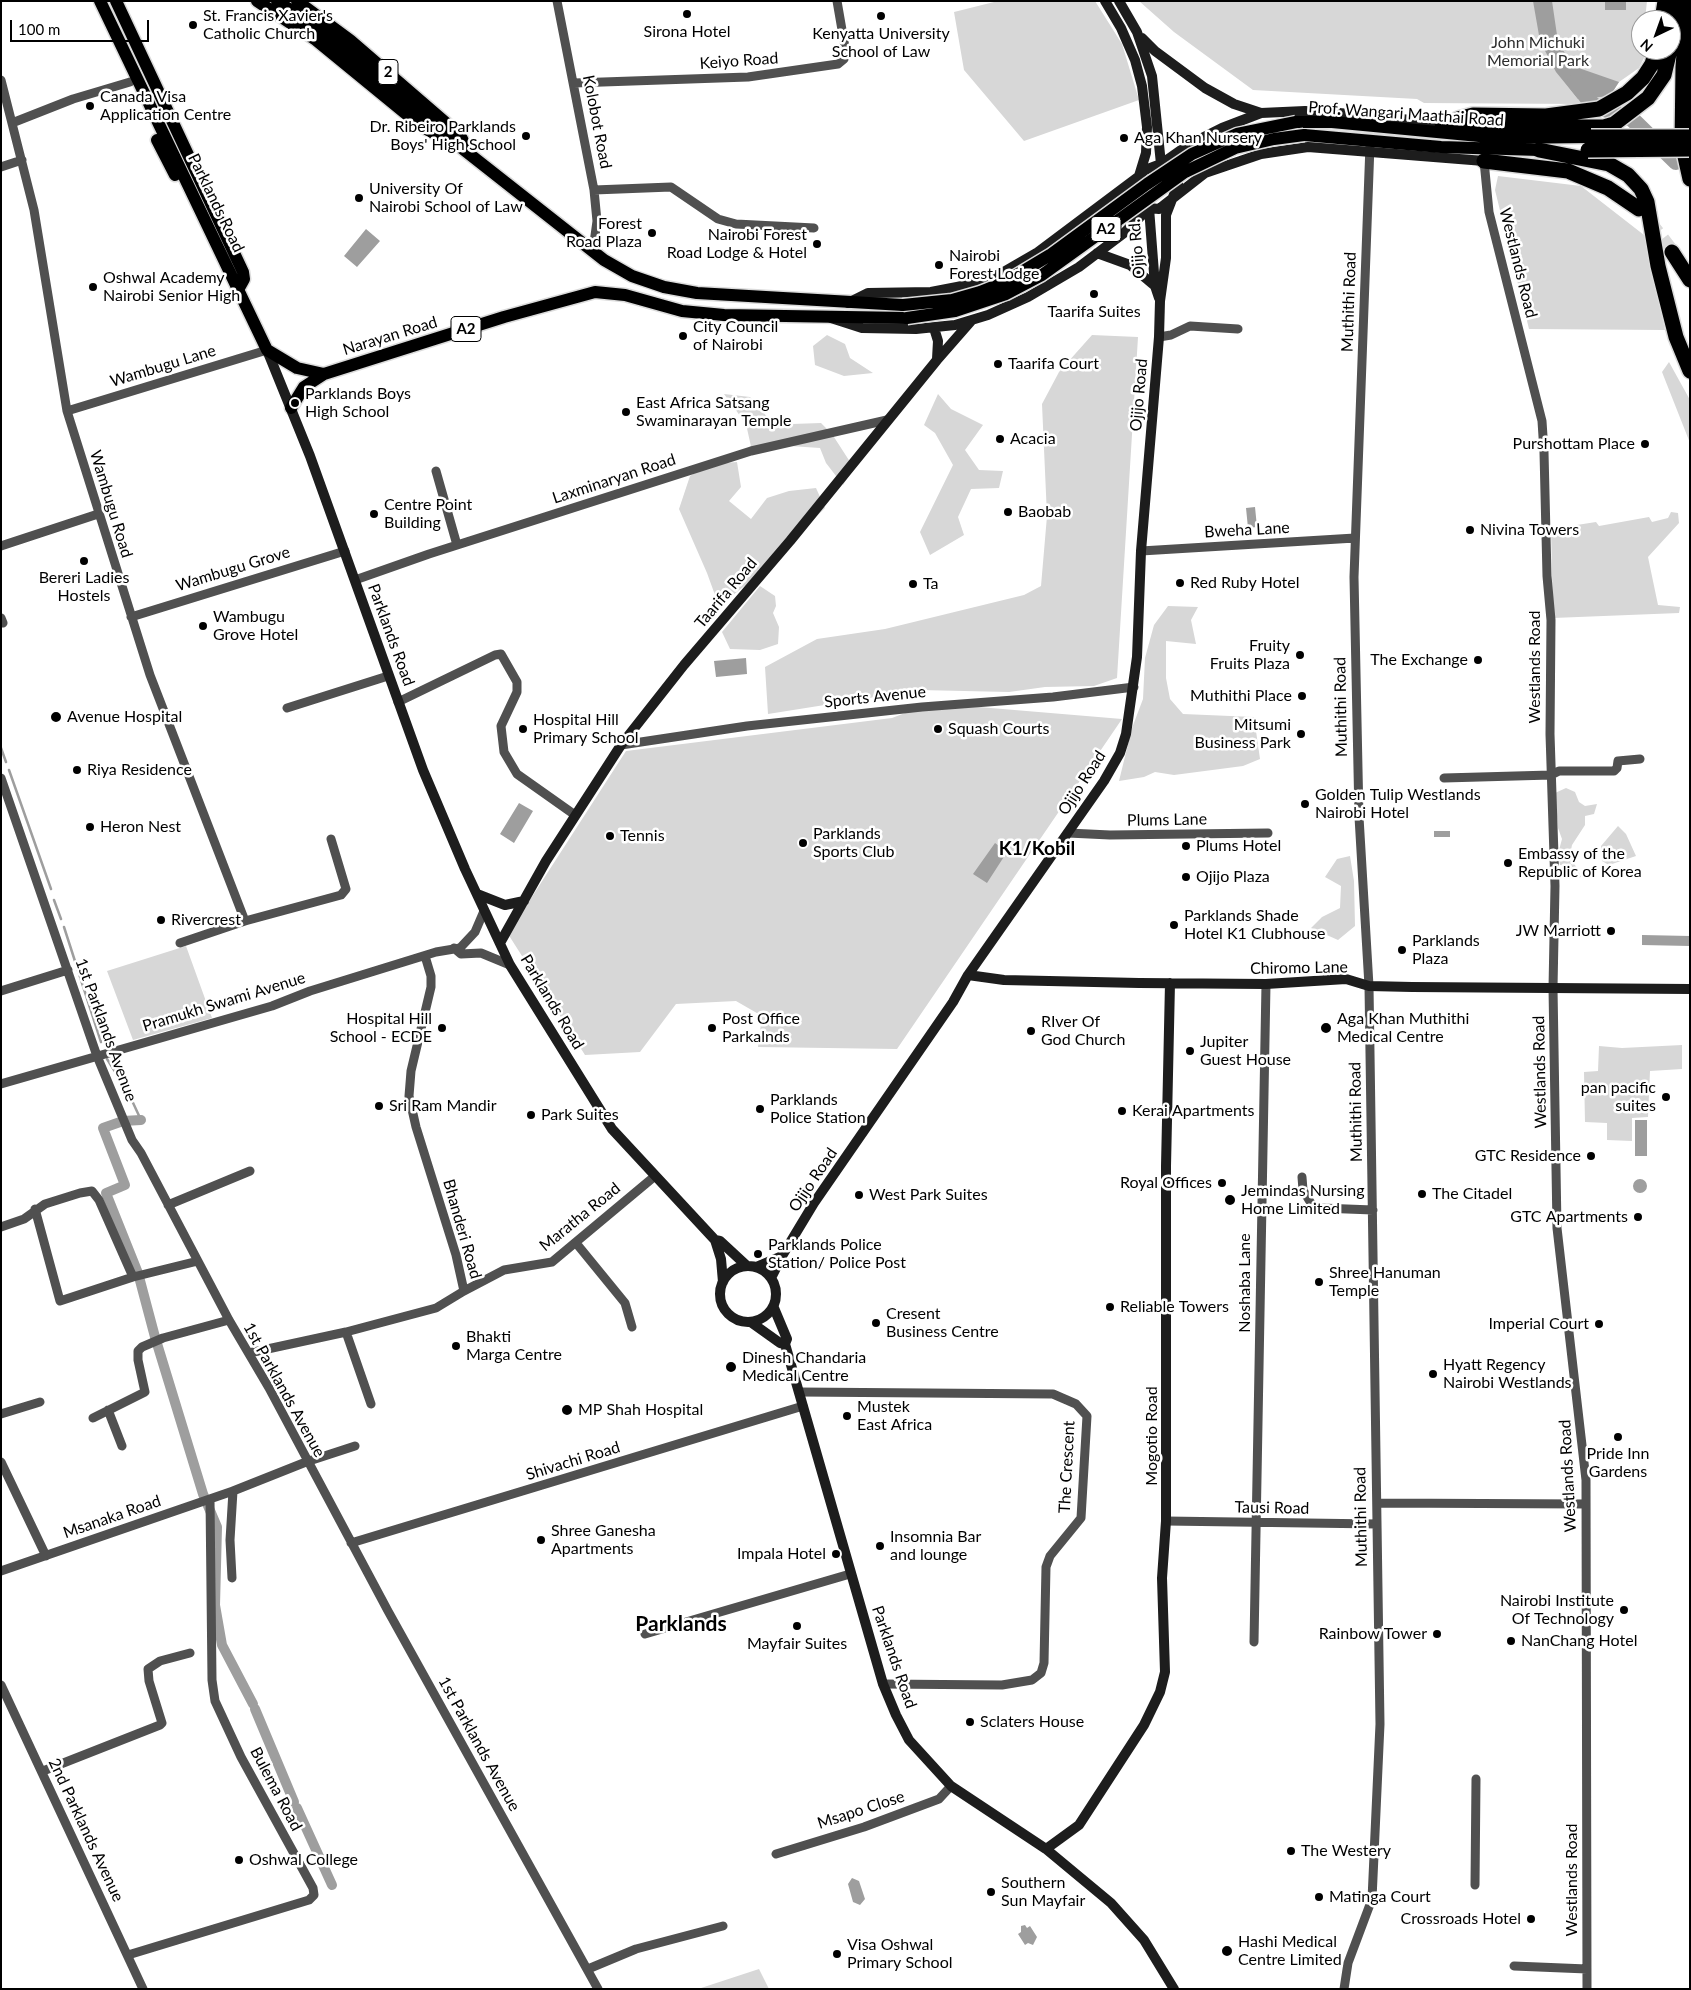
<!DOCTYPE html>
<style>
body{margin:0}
#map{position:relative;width:1691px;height:1990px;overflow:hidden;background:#fff;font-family:Lato,sans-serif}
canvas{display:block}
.frame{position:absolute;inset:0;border:2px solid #000;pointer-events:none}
.north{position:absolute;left:1631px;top:10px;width:50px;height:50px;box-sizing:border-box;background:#fff;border:1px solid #999;border-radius:50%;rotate:222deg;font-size:14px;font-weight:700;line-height:20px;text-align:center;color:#000}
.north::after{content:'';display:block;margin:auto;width:18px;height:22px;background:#000;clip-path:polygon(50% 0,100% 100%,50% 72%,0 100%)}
.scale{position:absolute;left:10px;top:20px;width:139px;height:22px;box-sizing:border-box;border:2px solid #000;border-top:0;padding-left:6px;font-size:15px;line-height:18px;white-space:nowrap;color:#000;-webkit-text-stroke:4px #fff;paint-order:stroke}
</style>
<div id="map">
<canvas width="1691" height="1990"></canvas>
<div class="frame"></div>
<div class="north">N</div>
<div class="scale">100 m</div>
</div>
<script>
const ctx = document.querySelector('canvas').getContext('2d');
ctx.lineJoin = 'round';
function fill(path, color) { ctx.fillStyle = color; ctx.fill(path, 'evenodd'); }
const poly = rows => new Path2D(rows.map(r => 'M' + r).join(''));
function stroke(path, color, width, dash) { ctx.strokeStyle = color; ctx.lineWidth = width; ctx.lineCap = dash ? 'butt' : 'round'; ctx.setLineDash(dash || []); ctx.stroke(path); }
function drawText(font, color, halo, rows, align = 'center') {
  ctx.font = font + ' Lato,sans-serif'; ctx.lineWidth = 5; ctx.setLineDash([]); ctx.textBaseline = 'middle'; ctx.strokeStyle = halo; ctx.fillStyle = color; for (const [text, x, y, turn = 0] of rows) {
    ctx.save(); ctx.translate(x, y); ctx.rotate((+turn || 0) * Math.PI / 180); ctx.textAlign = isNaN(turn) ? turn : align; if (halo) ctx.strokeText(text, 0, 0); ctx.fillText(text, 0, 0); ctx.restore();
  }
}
const green = poly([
 [998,1,1095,1,1122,44,1139,100,1024,141,964,70,954,12],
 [1139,1,1647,1,1645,20,1641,20,1641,50,1648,50,1639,68,1619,82,1610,96,1578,104,1424,103,1417,99,1253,90,1174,32],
 [1498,176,1581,186,1644,235,1665,330,1529,329,1495,190],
 [827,335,845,344,850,358,873,373,844,376,815,365,813,346],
 [1092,335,1138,337,1117,678,1094,686,1045,687,1009,692,919,690,768,714,765,667,817,639,885,629,1024,595,1041,586,1047,516,1042,404,1059,372],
 [1669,362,1690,400,1690,443,1662,372],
 [724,394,750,397,769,419,792,424,821,423,832,434,854,468,843,485,826,463,820,448,790,446,752,451,746,424],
 [938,394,951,409,983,425,965,450,979,470,1003,471,999,488,971,489,958,517,964,535,930,555,920,532,953,465,935,433,924,425],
 [737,462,741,487,729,501,751,519,767,498,789,491,816,488,825,508,798,535,780,558,719,606,707,573,679,509,690,476,709,464],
 [1671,512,1678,513,1679,523,1648,557,1658,605,1680,607,1679,613,1553,618,1551,529,1596,522,1599,526,1649,517,1652,522,1668,518],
 [760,586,775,596,776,606,773,613,779,627,778,644,760,650,730,649,722,632],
 [1168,606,1198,607,1191,620,1196,644,1166,641,1166,678,1170,699,1183,714,1254,717,1260,759,1243,766,1174,775,1155,772,1144,777,1119,781,1132,728,1143,699,1145,658,1154,625],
 [931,703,1122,719,897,1049,758,1047,762,1016,736,1001,676,1004,640,1052,585,1055,508,934,626,751,892,718],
 [1566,788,1575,792,1579,802,1585,806,1597,804,1594,814,1585,816,1585,825,1572,845,1570,855,1581,877,1574,879,1567,866,1560,865,1558,854,1562,839,1558,828,1555,793],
 [1618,826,1626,834,1636,856,1609,865,1602,861,1601,846],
 [1350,856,1354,881,1355,926,1338,940,1311,928,1322,917,1340,908,1341,886,1325,877,1337,859],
 [186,946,212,1018,133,1040,107,971],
 [1682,1045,1682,1069,1650,1071,1648,1117,1632,1118,1632,1141,1607,1140,1607,1123,1585,1122,1584,1072,1598,1071,1599,1046,1622,1048],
 [759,1969,769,1989,698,1989]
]);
const water = poly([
 [1533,1,1552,1,1558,42,1573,66,1619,82,1610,96,1578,99,1556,72,1540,41],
 [1605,1,1626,1,1626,10,1605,10],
 [366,229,380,241,357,267,344,256],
 [1255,507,1257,527,1248,528,1246,508],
 [746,658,747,674,716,677,714,661],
 [519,803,533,811,514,843,500,834],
 [1434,831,1450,831,1450,837,1434,837],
 [995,843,1007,852,987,883,973,874],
 [1642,935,1690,936,1690,946,1642,945],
 [1635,1120,1647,1120,1647,1156,1635,1156],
 '1633 1186a7 7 0 1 1 14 0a7 7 0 1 1-14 0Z',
 [852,1878,859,1881,865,1899,860,1905,853,1902,848,1884],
 [1025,1925,1027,1928,1030,1926,1037,1937,1033,1945,1028,1943,1025,1945,1018,1934,1021,1932,1021,1926]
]);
const stream = poly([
 [1,748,6,762],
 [9,770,51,889],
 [54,900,61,919],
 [64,927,101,1042],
 [107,1059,128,1092,141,1120]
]);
const canal = poly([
 [141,1120,123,1121,103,1128,125,1185,106,1193,138,1273,155,1337,203,1494,217,1527,215,1605,222,1645,253,1704],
 [255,1709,294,1802],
 [297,1808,332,1885]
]);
const river = poly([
 [1575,82,1593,105,1632,119,1676,162]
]);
const highwayTunnel = poly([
 [1648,221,1672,252]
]);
const street = poly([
 [557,1,594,190,597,221,593,250],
 [1,80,34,210,67,411,150,675,245,921],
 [574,83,748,77,838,64,844,59,846,53,837,1],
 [12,123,73,99,130,82],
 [1484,161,1489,212,1542,421,1544,452,1547,576,1551,620,1550,734,1555,886,1553,988,1557,1228,1586,1480,1587,1989],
 [1,167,22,160],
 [594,190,671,187,718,219,736,224,814,228],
 [1159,337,1171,335,1190,326,1238,329],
 [67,411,267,350],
 [436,471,457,545],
 [1,546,98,514],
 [1141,551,1355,538],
 [355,580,429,554,751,451,887,420],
 [131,617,345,551],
 [1,618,3,623],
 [398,702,495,655,501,654,517,682,517,692,501,726,504,752,517,774,575,815],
 [287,708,388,676],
 [621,745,747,726,922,707,1053,697,1134,687],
 [1,778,97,1056,132,1140,141,1153,229,1320,269,1388,388,1611,598,1989],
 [1444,778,1551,775,1559,771,1614,771,1617,768,1618,761,1640,759],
 [1068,833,1110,835,1268,833],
 [180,943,245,921,341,895,346,889,331,839],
 [454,948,461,954,481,953,510,965],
 [1,991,68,970],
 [1,1084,272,1006,310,991,436,952,460,948,475,932,484,911],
 [1302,1177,1303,1190,1312,1205,1321,1208,1373,1210],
 [168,1205,250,1171],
 [35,1209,60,1301,133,1277,198,1261],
 [1,1227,24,1219,45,1204,80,1193,92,1191,99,1200,133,1277],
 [576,1243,625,1303,632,1327],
 [464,1291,504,1270,552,1262,655,1176],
 [346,1332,371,1404],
 [249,1353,346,1332,436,1308,464,1291,456,1255,416,1127,409,1096,411,1071,431,987,431,976,425,956],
 [799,1392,1053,1394,1076,1404,1087,1416,1081,1518,1050,1556,1046,1567,1044,1663,1041,1673,1032,1680,1002,1685,883,1684],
 [108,1410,122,1446],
 [1,1414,40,1402],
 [93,1418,145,1392,138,1360,138,1351,142,1347,163,1338,229,1320],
 [1,1462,46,1556],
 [1377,1503,1586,1504],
 [1166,1521,1377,1524],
 [351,1543,803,1406],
 [1,1571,233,1491],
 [232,1578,230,1540,233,1491,306,1462,355,1446],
 [645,1634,850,1574],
 [1254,1642,1266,984],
 [1,1685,143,1989],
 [43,1771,160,1725,162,1723,149,1681,148,1669,160,1661,190,1653],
 [776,1854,864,1827,939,1799,951,1786],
 [1475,1885,1476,1779],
 [128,1955,309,1900,314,1895,313,1888,241,1757,215,1701,212,1680,210,1499],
 [1514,1966,1587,1969],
 [588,1969,636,1949,723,1926],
 [1344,1989,1348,1963,1372,1899,1380,1724,1369,986,1359,817,1354,577,1370,145]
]);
const secondary = poly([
 [1105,1,1121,28,1135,60,1142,86,1147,127,1146,153,1139,176],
 [1119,1,1137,32,1152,76,1161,164],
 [1142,38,1155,51,1205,88,1234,104,1261,113],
 [1146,208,1149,208,1155,286,1159,298],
 [1097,253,1130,265,1155,286],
 [848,303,868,293,931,292,957,287,976,283,1000,274,1038,252,1138,177,1145,170,1161,164,1188,145,1222,128,1261,113,1305,111,1339,113,1442,123],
 [831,318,862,328,916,329,955,325,988,315,1028,297,1079,267,1124,233,1149,208,1159,209,1205,173,1261,154,1308,147,1484,161],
 [934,328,938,341,937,359],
 [267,350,310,456,423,770,465,869,510,965,612,1129,715,1240,720,1241,747,1266],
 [477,894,505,905,524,901],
 [500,943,546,861,621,745,684,665,790,541,937,360,972,320],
 [968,975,1004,980,1139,983,1266,984,1346,979,1369,986,1412,987,1690,989],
 [715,1240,721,1259,723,1282],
 '720 1294a28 28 0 1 1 56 0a28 28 0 1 1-56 0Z',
 [756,1267,782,1256],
 [771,1278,782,1256,814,1203,953,1002,968,975,1104,781,1120,753,1126,734,1137,657,1141,551,1159,337,1160,301,1166,258,1166,215,1178,184,1173,173,1168,167,1161,164],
 [774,1308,787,1339,785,1344,883,1684,896,1715,909,1740,951,1786,1046,1849,1111,1903,1144,1940,1174,1989],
 [752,1323,780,1343,785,1344],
 [1046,1849,1079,1825,1144,1725,1160,1692,1165,1672,1162,1578,1166,1521,1166,1166,1170,983]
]);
const primary = poly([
 [100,1,267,350,297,368,324,374],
 [116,1,243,272,244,279,239,288],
 [257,1,316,40,421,126,437,135],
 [277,1,323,32,449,138,604,260,632,276,664,287,697,293,903,305],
 [297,1,350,40,460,135,468,151],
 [1296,122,1332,122,1500,138,1591,137],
 [1304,135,1441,147,1539,150],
 [157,140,175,175],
 [291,408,304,387,324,374,504,317,595,292,625,295,682,311,724,315,907,318]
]);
const highway = poly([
 [1688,1,1683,67,1682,143,1690,179],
 [1662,20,1665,1],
 [1671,41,1675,1],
 [1458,119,1473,115,1546,116,1599,109,1627,93,1643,78,1652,64,1656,50],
 [1442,123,1493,126,1604,127,1614,124,1648,98,1664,75,1670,50],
 [1539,150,1609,164,1628,175,1641,189,1647,202,1658,266,1676,337,1690,371],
 [1484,161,1568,171,1608,188,1639,209],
 [1672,252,1690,280]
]);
const primaryBridge = poly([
 [903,305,952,300,980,292,1005,282,1050,255,1147,184,1192,154,1237,134,1296,122],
 [907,318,955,311,1006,294,1042,275,1185,172,1235,148,1274,139,1304,135]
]);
const highwayBridge = poly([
 [1591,137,1690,137],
 [1588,150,1690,149]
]);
const markers = [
 [687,14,5,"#000"],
 [881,16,5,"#000"],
 [193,25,5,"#000"],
 [90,106,5,"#000"],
 [526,136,5,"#000"],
 [1124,138,5,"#000"],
 [359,198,5,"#000"],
 [652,233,5,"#000"],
 [817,244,5,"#000"],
 [939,265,5,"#000"],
 [93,287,5,"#000"],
 [1094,294,5,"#000"],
 [683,336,5,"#000"],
 [998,364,5,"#000"],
 [295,403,5,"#000"],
 [626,412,5,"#000"],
 [1000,439,5,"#000"],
 [1645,444,5,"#000"],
 [1008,512,5,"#000"],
 [374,514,5,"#000"],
 [1470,530,5,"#000"],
 [84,561,5,"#000"],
 [1180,583,5,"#000"],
 [913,584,5,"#000"],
 [203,626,5,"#000"],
 [1300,655,5,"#000"],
 [1478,660,5,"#000"],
 [1302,696,5,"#000"],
 [56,717,6,"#000"],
 [523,729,5,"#000"],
 [938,729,5,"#000"],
 [1301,734,5,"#000"],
 [77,770,5,"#000"],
 [1305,804,5,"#000"],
 [90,827,5,"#000"],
 [610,836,5,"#000"],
 [803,843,5,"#000"],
 [1186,846,5,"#000"],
 [1508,863,5,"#000"],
 [1186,877,5,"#000"],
 [161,920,5,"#000"],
 [1174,925,5,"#000"],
 [1611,931,5,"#000"],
 [1402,950,5,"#000"],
 [442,1028,5,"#000"],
 [712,1028,5,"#000"],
 [1326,1028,6,"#000"],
 [1031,1031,5,"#000"],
 [1190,1051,5,"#000"],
 [1666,1097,5,"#000"],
 [379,1106,5,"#000"],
 [760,1109,5,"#000"],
 [1122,1111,5,"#000"],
 [531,1115,5,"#000"],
 [1591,1156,5,"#000"],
 [1222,1183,5,"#000"],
 [1422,1194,5,"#000"],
 [859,1195,5,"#000"],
 [1230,1200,6,"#000"],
 [1638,1217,5,"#000"],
 [758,1254,5,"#000"],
 [1319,1282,5,"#000"],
 [1110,1307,5,"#000"],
 [876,1323,5,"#000"],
 [1599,1324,5,"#000"],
 [456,1346,5,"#000"],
 [731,1367,6,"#000"],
 [1433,1374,5,"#000"],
 [567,1410,6,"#000"],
 [847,1416,5,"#000"],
 [1618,1437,5,"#000"],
 [541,1540,5,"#000"],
 [880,1546,5,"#000"],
 [836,1554,5,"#000"],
 [1624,1610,5,"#000"],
 [797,1626,5,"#000"],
 [1437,1634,5,"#000"],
 [1511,1641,5,"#000"],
 [970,1722,5,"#000"],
 [1291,1851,5,"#000"],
 [239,1860,5,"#000"],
 [991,1892,5,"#000"],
 [1319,1897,5,"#000"],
 [1531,1919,5,"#000"],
 [1227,1951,6,"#000"],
 [837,1954,5,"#000"]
];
const shields = [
 [388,72,20],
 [1106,229,30],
 [466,329,30]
];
const shieldNames = [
 ["2",388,72],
 ["A2",1106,229],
 ["A2",466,329]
];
const poiNames = [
 ["St. Francis Xavier's",203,16],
 ["Catholic Church",203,34],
 ["Sirona Hotel",687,32,"center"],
 ["Kenyatta University",881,34,"center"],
 ["School of Law",881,52,"center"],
 ["Canada Visa",100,97],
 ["Application Centre",100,115],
 ["Dr. Ribeiro Parklands",516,127,"right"],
 ["Boys' High School",516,145,"right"],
 ["Aga Khan Nursery",1134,138],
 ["University Of",369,189],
 ["Nairobi School of Law",369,207],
 ["Forest",642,224,"right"],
 ["Road Plaza",642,242,"right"],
 ["Nairobi Forest",807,235,"right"],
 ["Road Lodge & Hotel",807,253,"right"],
 ["Nairobi",949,256],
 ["Forest Lodge",949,274],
 ["Oshwal Academy",103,278],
 ["Nairobi Senior High",103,296],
 ["Taarifa Suites",1094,312,"center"],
 ["City Council",693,327],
 ["of Nairobi",693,345],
 ["Taarifa Court",1008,364],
 ["Parklands Boys",305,394],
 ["High School",305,412],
 ["East Africa Satsang",636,403],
 ["Swaminarayan Temple",636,421],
 ["Acacia",1010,439],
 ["Purshottam Place",1635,444,"right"],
 ["Centre Point",384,505],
 ["Building",384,523],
 ["Baobab",1018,512],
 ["Nivina Towers",1480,530],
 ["Bereri Ladies",84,578,"center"],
 ["Hostels",84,596,"center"],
 ["Red Ruby Hotel",1190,583],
 ["Ta",923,584],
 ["Wambugu",213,617],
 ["Grove Hotel",213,635],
 ["Fruity",1290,646,"right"],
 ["Fruits Plaza",1290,664,"right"],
 ["The Exchange",1468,660,"right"],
 ["Muthithi Place",1292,696,"right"],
 ["Avenue Hospital",67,717],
 ["Hospital Hill",533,720],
 ["Primary School",533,738],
 ["Mitsumi",1291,725,"right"],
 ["Business Park",1291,743,"right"],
 ["Squash Courts",948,729],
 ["Riya Residence",87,770],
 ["Golden Tulip Westlands",1315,795],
 ["Nairobi Hotel",1315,813],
 ["Heron Nest",100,827],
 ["Parklands",813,834],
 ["Sports Club",813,852],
 ["Tennis",620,836],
 ["Plums Hotel",1196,846],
 ["Embassy of the",1518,854],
 ["Republic of Korea",1518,872],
 ["Ojijo Plaza",1196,877],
 ["Parklands Shade",1184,916],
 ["Hotel K1 Clubhouse",1184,934],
 ["Rivercrest",171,920],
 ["JW Marriott",1601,931,"right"],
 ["Parklands",1412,941],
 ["Plaza",1412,959],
 ["Hospital Hill",432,1019,"right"],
 ["School - ECDE",432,1037,"right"],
 ["Post Office",722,1019],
 ["Parkalnds",722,1037],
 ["Aga Khan Muthithi",1337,1019],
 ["Medical Centre",1337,1037],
 ["RIver Of",1041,1022],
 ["God Church",1041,1040],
 ["Jupiter",1200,1042],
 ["Guest House",1200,1060],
 ["pan pacific",1656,1088,"right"],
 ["suites",1656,1106,"right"],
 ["Parklands",770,1100],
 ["Police Station",770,1118],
 ["Sri Ram Mandir",389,1106],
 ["Kerai Apartments",1132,1111],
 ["Park Suites",541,1115],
 ["GTC Residence",1581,1156,"right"],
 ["Royal Offices",1212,1183,"right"],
 ["Jemindas Nursing",1241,1191],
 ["Home Limited",1241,1209],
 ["The Citadel",1432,1194],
 ["West Park Suites",869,1195],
 ["GTC Apartments",1628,1217,"right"],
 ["Parklands Police",768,1245],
 ["Station/ Police Post",768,1263],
 ["Shree Hanuman",1329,1273],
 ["Temple",1329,1291],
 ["Reliable Towers",1120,1307],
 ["Cresent",886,1314],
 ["Business Centre",886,1332],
 ["Imperial Court",1589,1324,"right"],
 ["Bhakti",466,1337],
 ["Marga Centre",466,1355],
 ["Dinesh Chandaria",742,1358],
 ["Medical Centre",742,1376],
 ["Hyatt Regency",1443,1365],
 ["Nairobi Westlands",1443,1383],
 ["Mustek",857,1407],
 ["East Africa",857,1425],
 ["MP Shah Hospital",578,1410],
 ["Pride Inn",1618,1454,"center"],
 ["Gardens",1618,1472,"center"],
 ["Shree Ganesha",551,1531],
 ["Apartments",551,1549],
 ["Insomnia Bar",890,1537],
 ["and lounge",890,1555],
 ["Impala Hotel",826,1554,"right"],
 ["Nairobi Institute",1614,1601,"right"],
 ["Of Technology",1614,1619,"right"],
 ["Rainbow Tower",1427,1634,"right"],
 ["NanChang Hotel",1521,1641],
 ["Mayfair Suites",797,1644,"center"],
 ["Sclaters House",980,1722],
 ["The Westery",1301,1851],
 ["Oshwal College",249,1860],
 ["Southern",1001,1883],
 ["Sun Mayfair",1001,1901],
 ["Matinga Court",1329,1897],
 ["Crossroads Hotel",1521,1919,"right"],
 ["Hashi Medical",1238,1942],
 ["Centre Limited",1238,1960],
 ["Visa Oshwal",847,1945],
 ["Primary School",847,1963]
];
const parkNames = [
 ["John Michuki",1538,43],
 ["Memorial Park",1538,61]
];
const streetNames = [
 ["Keiyo Road",739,61,-4],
 ["Prof. Wangari Maathai Road",1406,114,4],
 ["Kolobot Road",597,122,79],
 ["Parklands Road",216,203,64],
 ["Ojijo Rd.",1137,249,-95],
 ["Westlands Road",1518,263,76],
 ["Muthithi Road",1349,302,-88],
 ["Narayan Road",390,336,-17],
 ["Wambugu Lane",163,366,-17],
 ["Ojijo Road",1139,395,-85],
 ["Laxminaryan Road",614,479,-18],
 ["Wambugu Road",111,504,73],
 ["Bweha Lane",1247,530,-3],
 ["Wambugu Grove",233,569,-17],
 ["Taarifa Road",726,593,-50],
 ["Parklands Road",391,635,70],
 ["Westlands Road",1535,667,-90],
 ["Sports Avenue",875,697,-6],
 ["Muthithi Road",1341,707,-91],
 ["Ojijo Road",1082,783,-57],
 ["Plums Lane",1167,820,-1],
 ["Chiromo Lane",1299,968,-1],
 ["Pramukh Swami Avenue",224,1002,-17],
 ["Parklands Road",552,1002,59],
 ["1st Parklands Avenue",106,1030,70],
 ["Westlands Road",1540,1072,-91],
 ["Muthithi Road",1356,1112,-91],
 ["Ojijo Road",813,1180,-56],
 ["Maratha Road",580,1217,-39],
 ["Bhanderi Road",462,1229,74],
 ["Noshaba Lane",1245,1283,-90],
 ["1st Parklands Avenue",284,1390,61],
 ["Mogotio Road",1152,1436,-90],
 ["Shivachi Road",573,1461,-17],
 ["The Crescent",1067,1467,-87],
 ["Westlands Road",1568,1476,-93],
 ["Tausi Road",1272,1508,1],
 ["Msanaka Road",112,1517,-19],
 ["Muthithi Road",1361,1517,-91],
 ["Parklands Road",894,1657,71],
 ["1st Parklands Avenue",479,1744,61],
 ["Bulema Road",276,1789,62],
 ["Msapo Close",861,1810,-18],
 ["2nd Parklands Avenue",86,1830,65],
 ["Westlands Road",1572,1880,-90]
];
const quarterNames = [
 ["K1/Kobil",1037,849]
];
const districtNames = [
 ["Parklands",681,1624]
];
fill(green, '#d7d7d7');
fill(water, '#9e9e9e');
stroke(stream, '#9e9e9e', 2.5);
stroke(canal, '#9e9e9e', 10);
stroke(river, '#9e9e9e', 16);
stroke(highwayTunnel, '#d9d9d9', 15, [15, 8]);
stroke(primary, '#dbdbdb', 15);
stroke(highway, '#dbdbdb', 18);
stroke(street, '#505050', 9);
stroke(secondary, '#1d1d1d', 10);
stroke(primary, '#000', 12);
stroke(highway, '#000', 15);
stroke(primaryBridge, '#dbdbdb', 15, []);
stroke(highwayBridge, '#dbdbdb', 18, []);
stroke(primaryBridge, '#000', 12);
stroke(highwayBridge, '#000', 15);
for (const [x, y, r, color] of markers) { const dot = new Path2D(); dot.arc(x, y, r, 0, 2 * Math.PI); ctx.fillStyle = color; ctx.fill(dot); stroke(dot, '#fff', 2); }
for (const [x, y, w] of shields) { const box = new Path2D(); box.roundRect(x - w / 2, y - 12.5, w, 25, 4); ctx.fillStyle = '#fff'; ctx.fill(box); stroke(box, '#000', 1); }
drawText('bold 15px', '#000', null, shieldNames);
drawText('16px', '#000', '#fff', poiNames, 'left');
drawText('16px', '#2e2e2e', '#fff', parkNames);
drawText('16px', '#000', '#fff', streetNames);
drawText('bold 19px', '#000', '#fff', quarterNames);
drawText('bold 21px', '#000', '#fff', districtNames);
</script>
